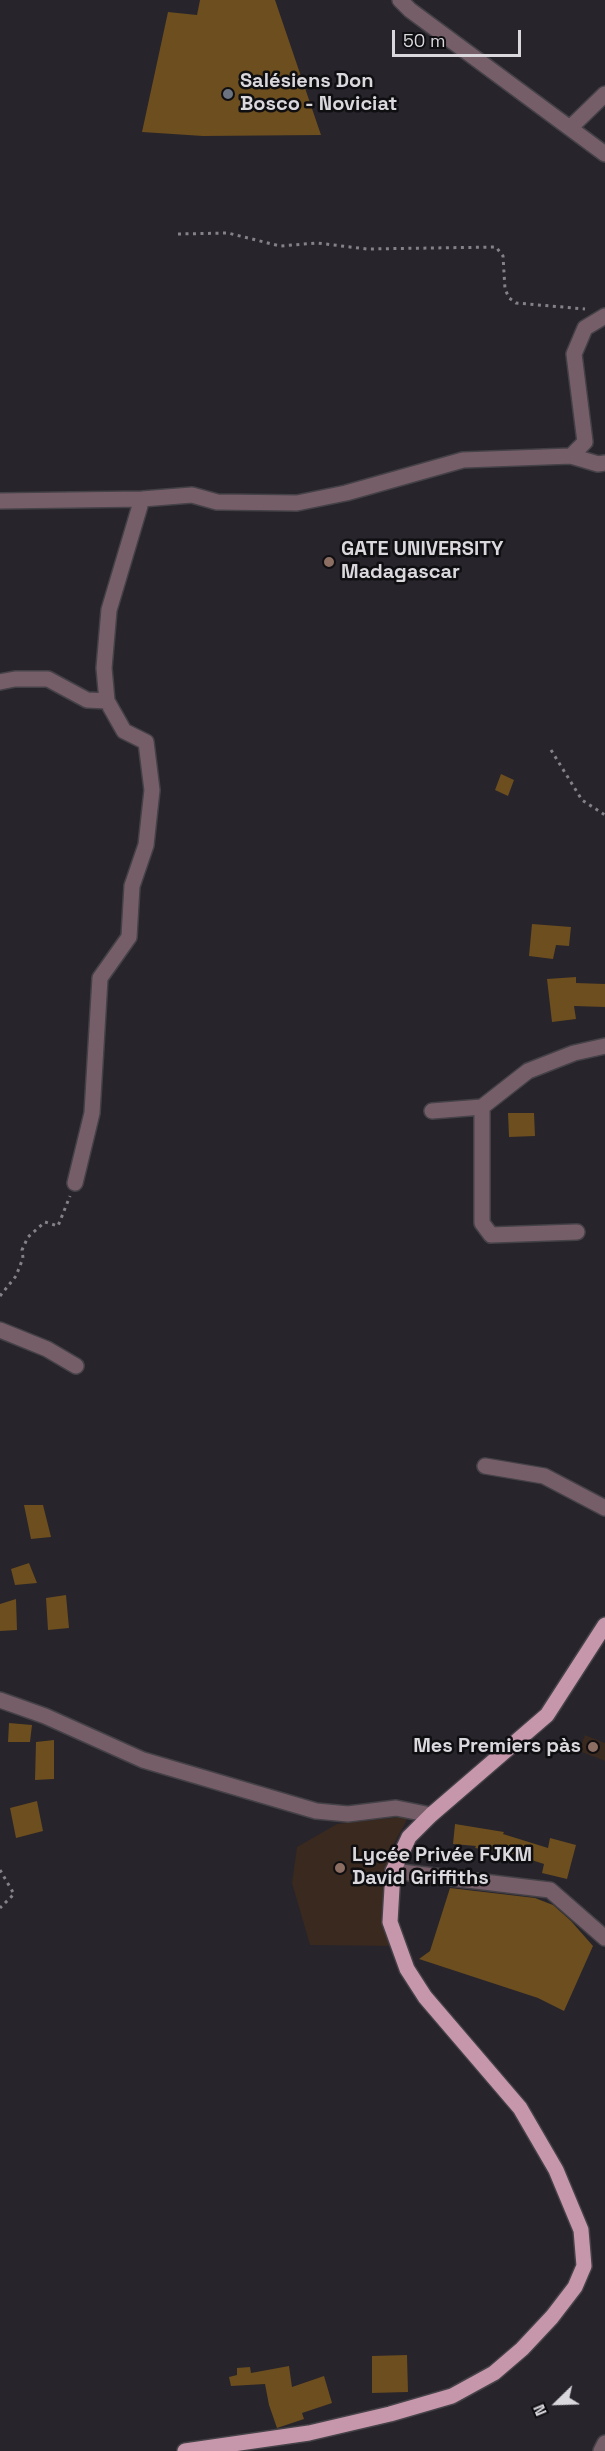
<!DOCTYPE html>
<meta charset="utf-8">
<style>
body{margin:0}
#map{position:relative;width:605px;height:2451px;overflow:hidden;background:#27242b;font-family:"Space Grotesk",sans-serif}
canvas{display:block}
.north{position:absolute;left:527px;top:2373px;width:60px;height:60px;-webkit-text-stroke:4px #0f0e11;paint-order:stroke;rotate:247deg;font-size:16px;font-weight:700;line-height:24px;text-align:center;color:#dad8dd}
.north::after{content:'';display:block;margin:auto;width:21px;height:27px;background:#dad8dd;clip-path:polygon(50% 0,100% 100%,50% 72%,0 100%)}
.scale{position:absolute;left:392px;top:30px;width:129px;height:27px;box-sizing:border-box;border:3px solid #dad8dd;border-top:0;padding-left:8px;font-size:18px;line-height:21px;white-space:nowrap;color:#dad8dd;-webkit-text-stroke:4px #0f0e11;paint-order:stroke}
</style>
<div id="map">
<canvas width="605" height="2451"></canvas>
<div class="north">N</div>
<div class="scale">50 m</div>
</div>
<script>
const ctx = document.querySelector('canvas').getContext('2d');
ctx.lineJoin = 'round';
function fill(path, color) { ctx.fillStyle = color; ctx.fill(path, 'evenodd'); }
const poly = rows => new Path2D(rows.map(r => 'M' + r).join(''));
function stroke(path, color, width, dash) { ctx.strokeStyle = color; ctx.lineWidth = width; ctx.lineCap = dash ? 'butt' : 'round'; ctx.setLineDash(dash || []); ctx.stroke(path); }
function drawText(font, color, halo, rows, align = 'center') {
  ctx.font = font + ' "Space Grotesk",sans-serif'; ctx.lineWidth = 5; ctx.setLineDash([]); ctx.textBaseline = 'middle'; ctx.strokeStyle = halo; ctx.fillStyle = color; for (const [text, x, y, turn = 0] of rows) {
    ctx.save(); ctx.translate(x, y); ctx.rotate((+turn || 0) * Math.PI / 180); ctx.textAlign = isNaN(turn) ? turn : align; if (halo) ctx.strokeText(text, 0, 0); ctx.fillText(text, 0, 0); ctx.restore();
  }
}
const education = poly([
 [585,1735,605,1743,605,1761,579,1751],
 [409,1816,389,1853,384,1899,391,1946,310,1945,292,1883,297,1847,337,1824]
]);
const building = poly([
 [200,0,275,0,321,135,203,136,142,132,168,12,197,15],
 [501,774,514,780,508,796,495,790],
 [532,924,571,927,569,946,556,945,553,959,529,956],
 [576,977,576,983,605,984,605,1007,574,1006,576,1019,552,1022,547,979],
 [508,1113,534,1113,535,1136,509,1137],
 [24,1505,43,1505,51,1537,31,1539],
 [29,1563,37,1583,15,1585,11,1569],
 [66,1595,69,1628,48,1630,46,1598],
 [16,1599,17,1630,0,1631,0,1604],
 [9,1723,32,1725,30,1742,8,1742],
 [54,1740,54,1779,35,1780,36,1742],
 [37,1801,43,1831,16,1838,10,1808],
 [455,1824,504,1832,503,1834,548,1848,550,1838,576,1845,567,1879,542,1873,544,1864,500,1850,500,1852,475,1848,476,1846,453,1844],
 [450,1888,535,1898,553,1905,571,1921,593,1946,564,2011,538,1998,419,1959,430,1951],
 [407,2355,408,2392,372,2393,372,2356],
 [289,2366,292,2387,324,2376,332,2403,302,2413,304,2419,277,2428,269,2405,265,2384,231,2386,229,2377,237,2375,237,2368,250,2367,251,2373]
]);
const path = poly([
 [178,234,228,233,280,246,317,243,367,249,496,247,503,256,505,289,509,298,516,303,585,309],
 [551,750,582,800,605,815],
 [0,1296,16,1276,23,1258,22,1250,28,1237,45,1222,58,1226,70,1196],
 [0,1870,14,1894,0,1908]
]);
const minor = poly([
 [400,0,410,10,605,154],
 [571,127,605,94],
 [571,456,585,442,574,354,585,328,605,316],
 [0,501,142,499,192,495,217,502,297,503,346,493,463,460,571,456,598,464,605,463],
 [0,682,15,679,48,679,87,700,107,701],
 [482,1107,482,1223,491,1235,577,1232],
 [432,1111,482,1107,528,1071,574,1053,605,1046],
 [75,1183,92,1113,100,978,129,937,132,886,146,845,152,790,146,742,124,731,107,701,104,668,109,610,142,499],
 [0,1330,47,1349,76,1366],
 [485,1466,544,1476,605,1508],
 [0,1700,45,1716,143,1760,316,1811,348,1814,396,1808,431,1815],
 [393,1871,550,1890,605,1938],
 [601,2451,605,2443]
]);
const major = poly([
 [185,2451,309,2433,390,2414,452,2396,494,2373,522,2349,552,2317,575,2287,584,2266,581,2230,556,2170,520,2108,425,1997,407,1969,390,1922,393,1871,409,1837,431,1815,547,1715,605,1625]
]);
const markers = [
 [228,94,6,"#6b7280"],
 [329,562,6,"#8d6e63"],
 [593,1747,6,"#8d6e63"],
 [340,1868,6,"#8d6e63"]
];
const poiNames = [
 ["Salésiens Don",240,82],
 ["Bosco - Noviciat",240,105],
 ["GATE UNIVERSITY",341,550],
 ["Madagascar",341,573],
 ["Mes Premiers pàs",581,1747,"right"],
 ["Lycée Privée FJKM",352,1856],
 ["David Griffiths",352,1879]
];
fill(education, '#39291f');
fill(building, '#6c4e1f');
stroke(minor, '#444147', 18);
stroke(major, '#444147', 18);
stroke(path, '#848288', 3, [3, 4.5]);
stroke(minor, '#765e68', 15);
stroke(major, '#c696ab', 15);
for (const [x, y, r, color] of markers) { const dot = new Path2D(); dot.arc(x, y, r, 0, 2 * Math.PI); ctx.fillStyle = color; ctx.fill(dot); stroke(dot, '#0f0e11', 2); }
drawText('bold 20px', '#dad8dd', '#0f0e11', poiNames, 'left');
</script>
